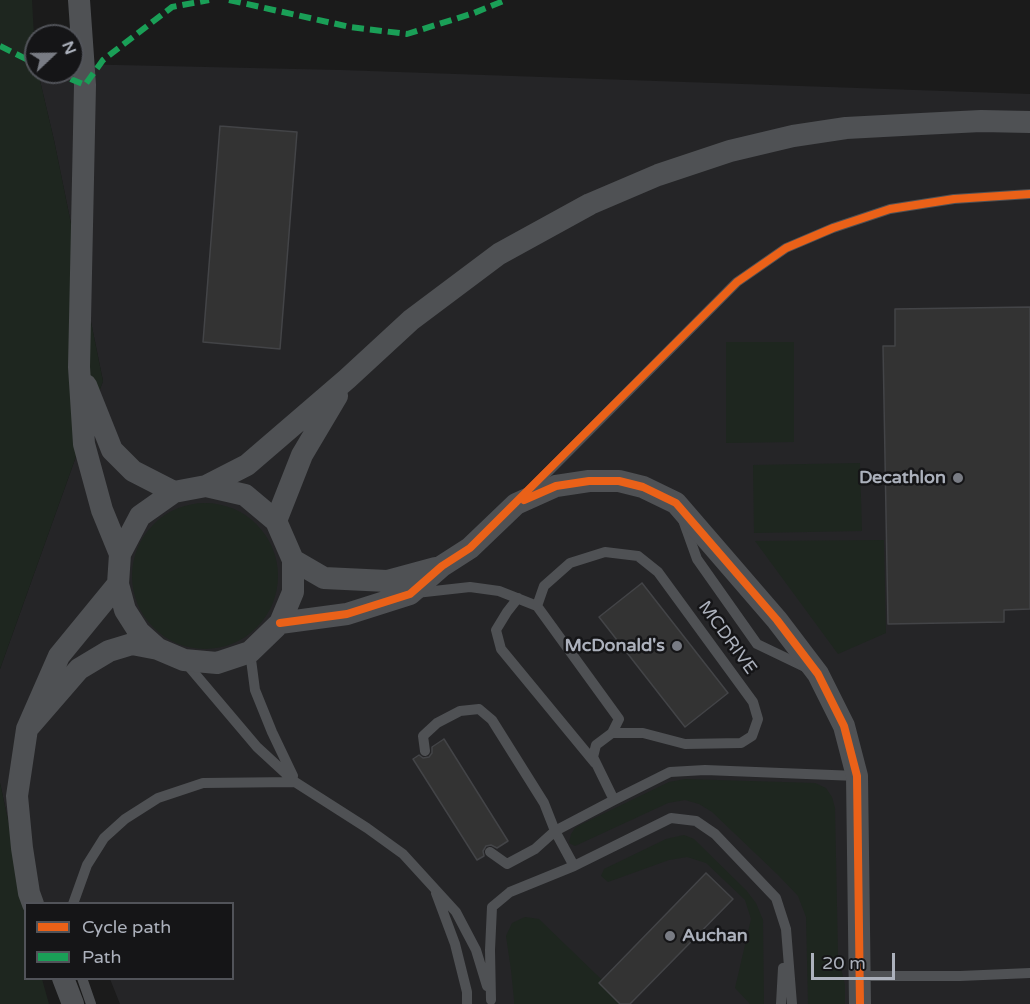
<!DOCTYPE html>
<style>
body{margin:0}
#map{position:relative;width:1030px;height:1004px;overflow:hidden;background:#1b1b1b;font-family:"Varela Round",sans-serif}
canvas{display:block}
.legend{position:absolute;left:24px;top:902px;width:210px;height:78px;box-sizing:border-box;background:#151517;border:2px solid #515359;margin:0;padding:8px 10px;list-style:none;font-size:18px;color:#acb1bc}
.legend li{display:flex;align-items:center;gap:12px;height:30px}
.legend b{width:30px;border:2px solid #515359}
.north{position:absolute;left:24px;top:24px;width:60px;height:60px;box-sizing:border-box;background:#151517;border:2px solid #515359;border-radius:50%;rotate:68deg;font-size:16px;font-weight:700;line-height:24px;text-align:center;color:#acb1bc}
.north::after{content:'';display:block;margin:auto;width:21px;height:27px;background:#797c84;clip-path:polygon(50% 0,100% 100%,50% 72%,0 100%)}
.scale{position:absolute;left:811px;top:953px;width:84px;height:27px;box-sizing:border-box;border:3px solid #acb1bc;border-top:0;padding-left:8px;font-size:18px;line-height:21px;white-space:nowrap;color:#acb1bc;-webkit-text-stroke:4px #151517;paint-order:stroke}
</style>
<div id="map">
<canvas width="1030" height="1004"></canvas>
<ul class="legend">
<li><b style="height:8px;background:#ea6118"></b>Cycle path</li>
<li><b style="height:8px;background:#1a9f57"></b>Path</li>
</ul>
<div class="north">N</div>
<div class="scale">20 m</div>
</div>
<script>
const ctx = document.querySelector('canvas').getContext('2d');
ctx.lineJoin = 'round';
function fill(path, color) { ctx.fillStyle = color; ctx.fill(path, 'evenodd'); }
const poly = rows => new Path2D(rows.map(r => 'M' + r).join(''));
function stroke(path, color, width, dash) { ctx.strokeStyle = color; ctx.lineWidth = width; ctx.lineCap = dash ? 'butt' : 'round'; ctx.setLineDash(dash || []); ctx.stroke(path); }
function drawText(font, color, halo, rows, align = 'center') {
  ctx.font = font + ' "Varela Round",sans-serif'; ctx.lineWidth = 5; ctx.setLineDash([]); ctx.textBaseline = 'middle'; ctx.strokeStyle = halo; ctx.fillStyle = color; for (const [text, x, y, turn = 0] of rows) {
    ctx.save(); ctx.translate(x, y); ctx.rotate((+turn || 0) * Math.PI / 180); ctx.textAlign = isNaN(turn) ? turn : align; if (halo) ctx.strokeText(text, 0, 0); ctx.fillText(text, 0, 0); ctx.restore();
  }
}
const built = poly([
 [72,64,341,70,1030,94,1030,1004,120,1004,110,979,232,978,232,904,26,903,0,783,0,669,103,381,54,140,38,72,72,72]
]);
const green = poly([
 [0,0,32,0,36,72,38,72,54,140,103,381,0,669],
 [726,342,794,342,794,442,726,443],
 [860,463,862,531,754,533,753,465],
 '132 576a73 73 0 1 1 146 0a73 73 0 1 1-146 0Z',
 [884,540,886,633,838,654,755,541],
 [685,779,815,783,826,788,832,797,835,808,838,955,845,985,845,1004,808,1004,806,917,798,896,778,875,712,812,699,804,685,800,668,803,575,846,569,843,571,834,575,828,582,824,669,782],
 [0,783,26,903,26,978,42,979,49,1004,0,1004],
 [684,835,694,839,746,890,756,903,763,920,764,1004,750,1004,735,988,751,919,745,900,706,863,687,857,669,860,608,882,601,876,604,869,666,839],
 [525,917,539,919,627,1004,514,1004,514,1000,511,970,506,936,512,923]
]);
const building = poly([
 [220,126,297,132,280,349,203,342,220,126],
 [1030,307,1030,609,1004,610,1004,622,888,624,883,346,895,346,895,309,1030,307],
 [642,583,728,693,685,727,599,617,642,583],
 [444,739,508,841,497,848,491,845,486,846,483,851,484,856,477,860,413,759,419,755,423,758,429,757,432,753,432,747,444,739],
 [706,873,733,899,630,1004,620,1004,599,983,706,873]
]);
const lane = poly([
 [529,491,737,282,786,248,833,228,890,209,954,199,1030,194],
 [683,520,697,559,757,644,807,668],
 [416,593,470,587,499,591,537,606,619,719,612,733,596,745,593,757,614,800],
 [518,598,507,612,496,630,501,649,595,763],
 [537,606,544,586,570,563,605,552,638,556,658,572,753,702,758,719,752,736,741,743,685,744,643,733,612,733],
 [250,652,255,690,272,732,293,776],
 [185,662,257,747,295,782,367,828,403,854,456,912,476,950,487,986],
 [425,751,423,736,437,723,460,711,479,709,492,720,544,803,555,831,535,849,507,864,490,852],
 [574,866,555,831,614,800,670,772,705,770,857,776],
 [436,893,455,944,467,992,467,1004],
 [73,904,87,865,104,838,125,819,158,798,203,783,295,782],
 [860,976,960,976,1030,973],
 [82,978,91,1004],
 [491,1000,490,950,492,907,510,892,574,866,671,818,696,821,715,834,776,898,786,929,792,1004],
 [781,1004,783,968]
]);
const street = poly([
 [79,0,85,85,79,367,84,444,102,510,120,554],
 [86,385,112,450,133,471,174,492],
 [206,486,247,465,347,379,411,320,499,254,590,204,658,175,730,151,793,136,846,128,921,124,981,121,1030,122],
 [276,521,302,455,337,396],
 [293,560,324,578,387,581,435,568],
 [280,623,347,614,410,594,442,566,470,548,516,504,556,486,589,481,619,481,643,487,676,503,777,620,818,674,844,726,857,776,860,1004],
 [27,729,79,669,109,651,132,644,158,649,184,660,217,663,250,652,280,623,293,592,293,560,276,521,245,495,206,486,174,492,140,516,120,554,118,584,125,610,139,632,158,649],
 [33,904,29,893,22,848,17,796,27,729,59,656,118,584],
 [63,978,73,1004]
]);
const quiet = poly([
 [229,0,350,27,407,34,474,13,506,0],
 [0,46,36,64],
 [54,72,85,85,103,60,172,7,209,0]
]);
const cycleway = poly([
 [524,500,556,486,589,481,619,481,643,487,676,503,777,620,818,674,844,726,857,776,860,1004],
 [280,623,347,614,410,594,442,566,470,548,737,282,786,248,833,228,890,209,954,199,1030,194]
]);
const markers = [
 [958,478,6,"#797c84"],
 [677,646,6,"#797c84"],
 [670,936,6,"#797c84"]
];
const poiNames = [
 ["Decathlon",946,478],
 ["McDonald's",665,646],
 ["Auchan",682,936,"left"]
];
const streetNames = [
 ["MCDRIVE",727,638,54]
];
fill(built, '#252527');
fill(green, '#1e261f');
fill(building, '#333');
stroke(building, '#434447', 1.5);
stroke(lane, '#4f5154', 10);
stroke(street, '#4f5154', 22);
stroke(quiet, '#1a9f57', 6, [12, 6]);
stroke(cycleway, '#ea6118', 8);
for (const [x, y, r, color] of markers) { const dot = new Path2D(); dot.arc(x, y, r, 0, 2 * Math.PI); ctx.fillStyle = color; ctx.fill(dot); stroke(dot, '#151517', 2); }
drawText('bold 18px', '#acb1bc', '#151517', poiNames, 'right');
drawText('18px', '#acb1bc', '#151517', streetNames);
</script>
